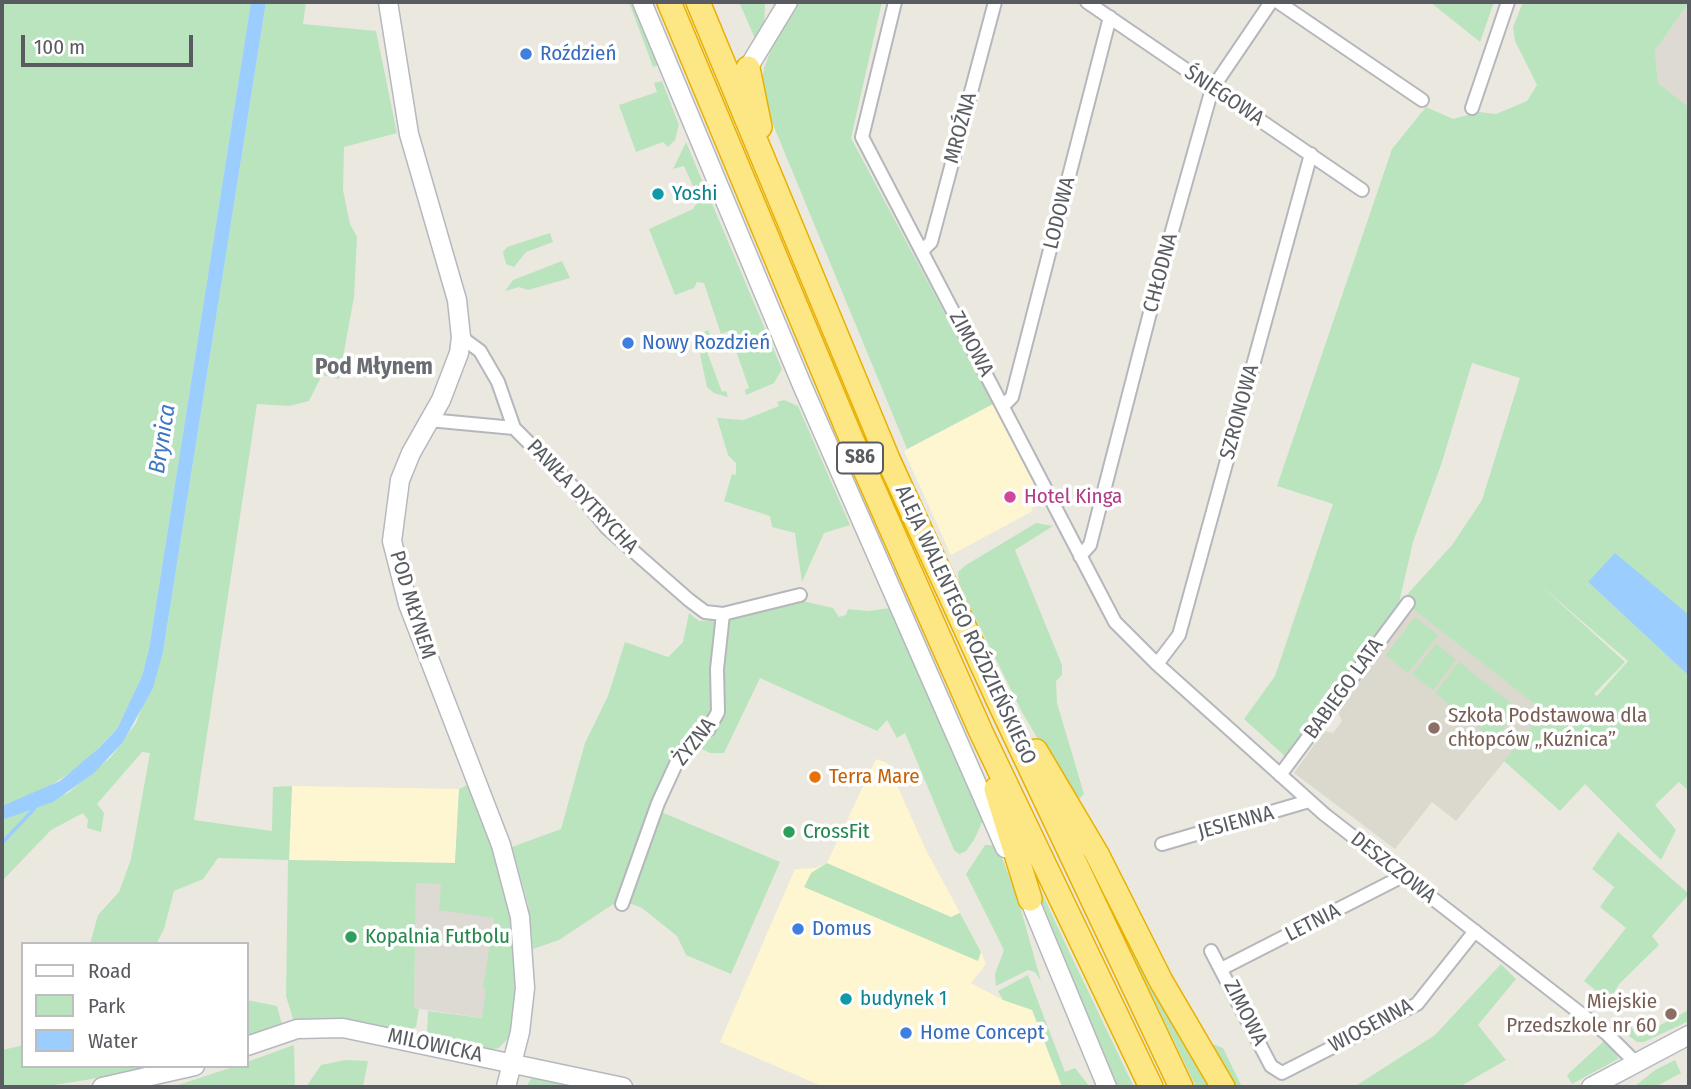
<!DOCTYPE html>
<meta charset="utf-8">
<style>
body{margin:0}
#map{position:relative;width:1691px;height:1089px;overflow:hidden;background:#ebe9df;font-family:"Fira Sans Condensed",sans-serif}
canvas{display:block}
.frame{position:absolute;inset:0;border:4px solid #585b60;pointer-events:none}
.legend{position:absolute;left:21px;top:942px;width:228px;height:126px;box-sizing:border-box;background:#fff;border:2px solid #bcbdbf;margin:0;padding:9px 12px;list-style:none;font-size:21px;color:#585b60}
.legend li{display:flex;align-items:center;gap:14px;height:35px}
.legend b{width:35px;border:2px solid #bcbdbf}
.scale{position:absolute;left:21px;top:35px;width:172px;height:32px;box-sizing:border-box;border:4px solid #585b60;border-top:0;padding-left:9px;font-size:21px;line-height:24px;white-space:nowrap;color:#585b60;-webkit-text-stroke:5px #fff;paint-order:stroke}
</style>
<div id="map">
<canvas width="1691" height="1089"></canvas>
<div class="frame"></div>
<ul class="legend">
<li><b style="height:9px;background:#fff"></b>Road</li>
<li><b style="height:19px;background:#bae4bd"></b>Park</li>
<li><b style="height:19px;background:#9bcdff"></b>Water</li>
</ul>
<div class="scale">100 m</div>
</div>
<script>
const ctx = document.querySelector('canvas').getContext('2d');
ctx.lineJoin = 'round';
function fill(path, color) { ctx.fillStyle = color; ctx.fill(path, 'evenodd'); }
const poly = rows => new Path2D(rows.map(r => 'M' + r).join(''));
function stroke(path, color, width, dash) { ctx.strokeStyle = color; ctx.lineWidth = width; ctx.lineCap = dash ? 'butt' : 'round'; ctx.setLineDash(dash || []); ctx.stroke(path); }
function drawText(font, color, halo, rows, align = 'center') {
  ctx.font = font + ' "Fira Sans Condensed",sans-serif'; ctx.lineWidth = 7; ctx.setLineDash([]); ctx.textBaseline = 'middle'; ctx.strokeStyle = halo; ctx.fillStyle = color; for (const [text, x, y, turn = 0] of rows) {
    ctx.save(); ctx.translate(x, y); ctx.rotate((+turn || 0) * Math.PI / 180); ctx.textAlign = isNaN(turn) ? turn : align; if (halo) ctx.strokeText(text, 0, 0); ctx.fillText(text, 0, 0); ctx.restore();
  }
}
const commercial = poly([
 [993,404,1038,492,1031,512,951,555,904,451],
 [876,759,887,763,926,850,981,952,986,964,971,983,1003,1000,1032,1009,1062,1087,824,1087,720,1042,795,869,816,868,827,863],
 [292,786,459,789,455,863,289,860]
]);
const industrial = poly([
 [1689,2,1689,107,1658,83,1655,51],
 [416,862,502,915,490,1019,414,1008]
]);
const education = poly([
 [1413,609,1545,711,1456,821,1432,802,1395,849,1294,773,1324,731,1333,733,1342,721,1338,712]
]);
const green = poly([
 [2,2,251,2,149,649,142,676,117,729,82,765,47,788,2,806],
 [266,2,306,2,303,24,376,31,397,133,344,147,343,190,350,224,357,237,354,297,339,379,322,375,309,401,289,406,257,404,194,820,272,831,273,787,292,786,289,860,455,863,459,789,469,784,503,882,512,929,515,999,510,1036,499,1048,488,1050,430,1037,427,1034,428,1011,482,1018,486,990,483,988,494,918,439,910,441,884,416,883,414,1008,419,1009,416,1027,406,1032,354,1021,293,1019,286,996,288,860,218,858,203,879,174,891,164,929,156,944,90,944,98,915,119,892,131,859,150,753,142,752,97,804,104,813,101,832,87,828,88,820,83,813,51,830,2,881,2,820,68,793,111,757,136,723,163,652],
 [629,2,636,2,661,64,653,67],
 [739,2,765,2,764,31,757,43],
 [794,2,882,2,851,138,993,404,907,449,760,93,764,68,779,28],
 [1430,2,1494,2,1480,42],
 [1523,2,1689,2,1655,51,1658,83,1689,107,1689,615,1678,607,1588,582,1689,676,1689,791,1679,782,1655,805,1676,830,1661,860,1585,784,1560,811,1504,761,1544,711,1413,609,1404,598,1452,545,1482,500,1520,378,1472,363,1442,462,1413,542,1399,603,1288,759,1244,719,1275,676,1333,504,1277,486,1392,149,1426,107,1453,119,1479,112,1496,114,1527,101,1537,85,1515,41,1513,27],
 [1538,583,1628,661,1597,696,1594,694,1625,662],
 [662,81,679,125,675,140,668,147,663,142,636,152,619,105,657,92,654,83],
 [686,142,782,369,774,383,746,395,745,390,749,388,729,331,721,334,704,283,697,282,694,288,675,295,649,229,693,209,699,200,684,166,673,169],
 [550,233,553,242,526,252,514,267,506,264,503,252,507,247],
 [562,261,570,278,528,290,519,287,505,291,513,280],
 [708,330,714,345,699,351,694,338],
 [707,352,722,392,726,391,728,397,714,393,707,387,700,354],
 [784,400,798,406,850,525,824,533,802,582,795,533,772,527,770,516,724,501,732,474,736,475,736,463,728,455,717,418,744,420,779,406,777,402],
 [1036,523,1053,526,1015,550,1062,665,1062,675,1056,681,1057,703,1084,794,1080,798,1073,799,1022,712,959,585,958,572,966,565],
 [798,600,833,608,839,617,846,615,848,609,868,611,890,608,984,818,974,840,966,851,959,854,954,850,905,733,897,738,887,720,877,731,760,678,724,753,710,753,682,739,655,799,618,901,559,940,533,949,528,904,512,847,561,829,585,743,608,696,625,642,668,657,683,642,689,613,699,621,731,619],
 [1415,617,1438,635,1408,673,1386,655],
 [1436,644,1456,660,1433,690,1412,674],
 [1459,662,1518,709,1494,740,1435,693],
 [659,811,780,862,731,974,686,955,677,936,642,908,629,903],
 [1618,832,1689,894,1652,936,1659,945,1619,984,1609,1001,1584,981,1626,928,1600,907,1614,887,1592,869],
 [1015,835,1067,947,1134,1087,1116,1087],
 [1076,837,1214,1087,1196,1087],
 [985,845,997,845,1018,899,1041,981,1035,972,1028,970,996,986,995,974,1004,950,966,874],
 [827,863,951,917,960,913,981,952,978,961,804,887,811,873],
 [1501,964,1516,979,1478,1025,1506,1060,1459,1087,1354,1087,1435,1035],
 [1028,975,1065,1072,1075,1068,1090,1087,1062,1087,1032,1010,1003,1000,998,991],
 [247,1000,277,1006,283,1028,247,1040],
 [1689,1010,1689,1021,1644,1042,1637,1042,1624,1032,1629,1022,1637,1037],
 [1605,1040,1617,1053,1618,1059,1572,1084,1567,1075],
 [1207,1042,1223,1048,1242,1087,1230,1087],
 [23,1043,23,1066,170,1066,43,1087,2,1087,2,1050,20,1046],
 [294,1045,295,1087,172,1087,236,1066,247,1066,247,1062],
 [345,1060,368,1061,363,1087,306,1087,321,1065],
 [1675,1060,1681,1073,1655,1087,1634,1087,1655,1070],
 [537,1078,589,1087,526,1087,531,1079]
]);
const water = poly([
 [251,2,266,2,163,652,153,688,123,742,94,773,53,802,2,820,2,806,60,781,99,748,117,729,142,676,149,649],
 [1615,553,1689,615,1689,676,1588,582]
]);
const stream = poly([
 [2,843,34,809]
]);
const street = poly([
 [895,2,862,137,1115,622,1157,664,1324,814,1607,1034,1636,1063],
 [1087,2,1362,190],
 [1278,2,1422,100],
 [1472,108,1508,2],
 [922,251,931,242,995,2],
 [461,337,480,351,498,382,514,428,577,491,607,528,689,600,705,612,723,614,800,595],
 [1003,406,1012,397,1110,17],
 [429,420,514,428],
 [1080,556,1090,545,1161,270,1212,89,1271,2],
 [1157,664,1179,635,1311,154],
 [1280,775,1408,603],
 [1162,844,1309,801],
 [622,904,658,803,681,753,695,737,708,730,718,712,717,669,723,614],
 [1211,951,1271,1066,1282,1073,1417,1004,1475,931],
 [1223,968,1403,876]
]);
const secondary = poly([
 [388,2,409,134,457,300,461,337,459,353,441,400,411,453,400,480,392,541,408,604,501,845,520,917,525,988,520,1032,506,1087],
 [642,2,802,385,1005,848],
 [748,68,788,2],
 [1025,889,1107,1087],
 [247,1046,297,1029,343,1028,623,1087],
 [102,1087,195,1066],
 [1591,1087,1689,1035]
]);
const highway = poly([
 [669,2,851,438,981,732,1151,1087],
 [698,2,888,459,997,698,1181,1087],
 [748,68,760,127],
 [1036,751,1097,854,1161,981,1223,1087],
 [996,789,1030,899]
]);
const markers = [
 [526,54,7,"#3f7fe0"],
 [658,194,7,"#0f9aa8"],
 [628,343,7,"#3f7fe0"],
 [1010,497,7,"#d1479c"],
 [1434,728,7,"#8d6e63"],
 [815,777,7,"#e8710a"],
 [789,832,7,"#2e9e5b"],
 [798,929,7,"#3f7fe0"],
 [351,937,7,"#2e9e5b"],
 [846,999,7,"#0f9aa8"],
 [1671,1014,7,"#8d6e63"],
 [906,1033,7,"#3f7fe0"]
];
const shields = [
 [860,458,46]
];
const shieldNames = [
 ["S86",860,458]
];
const shopNames = [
 ["Roździeń",540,54],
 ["Nowy Rozdzień",642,343],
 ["Domus",812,929],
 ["Home Concept",920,1033]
];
const streetNames = [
 ["ŚNIEGOWA",1224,96,34],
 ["MROŹNA",961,128,-75],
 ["LODOWA",1060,213,-76],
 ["CHŁODNA",1161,273,-75],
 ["ZIMOWA",971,344,62],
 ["SZRONOWA",1240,412,-75],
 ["PAWŁA DYTRYCHA",582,497,46],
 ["POD MŁYNEM",412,605,73],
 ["ALEJA WALENTEGO ROŹDZIEŃSKIEGO",965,625,65],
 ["BABIEGO LATA",1344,689,-54],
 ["ŻYZNA",695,742,-52],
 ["JESIENNA",1236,823,-15],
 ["DESZCZOWA",1393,868,38],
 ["LETNIA",1313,923,-27],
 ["ZIMOWA",1245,1013,63],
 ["WIOSENNA",1371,1026,-28],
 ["MILOWICKA",435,1046,12]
];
const cultureNames = [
 ["Yoshi",672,194],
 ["budynek 1",860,999]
];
const hotelNames = [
 ["Hotel Kinga",1024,497]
];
const educationNames = [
 ["Szkoła Podstawowa dla",1448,716],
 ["chłopców „Kuźnica”",1448,740],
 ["Miejskie",1657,1002,"right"],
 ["Przedszkole nr 60",1657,1026,"right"]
];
const foodNames = [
 ["Terra Mare",829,777]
];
const leisureNames = [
 ["CrossFit",803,832],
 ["Kopalnia Futbolu",365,937]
];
const neighbourhoodNames = [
 ["Pod Młynem",374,368]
];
const waterNames = [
 ["Brynica",163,439,-81]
];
fill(commercial, '#fef6d1');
fill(industrial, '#dcdad3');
fill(education, '#dbd8cd');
fill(green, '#bae4bd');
fill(water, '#9bcdff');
stroke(stream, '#9bcdff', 3.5);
stroke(street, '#b5b7bc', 16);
stroke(secondary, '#b5b8be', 21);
stroke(highway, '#eab000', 26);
stroke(street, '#fff', 12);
stroke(secondary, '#fff', 18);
stroke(highway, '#fde684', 23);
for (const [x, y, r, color] of markers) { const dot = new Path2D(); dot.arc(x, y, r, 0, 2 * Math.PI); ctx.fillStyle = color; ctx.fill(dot); stroke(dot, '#fff', 2.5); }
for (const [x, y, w] of shields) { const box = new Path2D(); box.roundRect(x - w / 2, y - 15.5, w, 31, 5); ctx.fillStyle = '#fff'; ctx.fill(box); stroke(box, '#585b60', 2); }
drawText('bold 19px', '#585b60', null, shieldNames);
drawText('21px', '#366cbe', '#fff', shopNames, 'left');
drawText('21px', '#585b60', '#fff', streetNames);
drawText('21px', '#0d838f', '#fff', cultureNames, 'left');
drawText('21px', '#b23c85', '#fff', hotelNames, 'left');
drawText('21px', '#785e54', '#fff', educationNames, 'left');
drawText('21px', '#c56008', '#fff', foodNames, 'left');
drawText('21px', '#27864d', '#fff', leisureNames, 'left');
drawText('bold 23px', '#696d72', '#fff', neighbourhoodNames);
drawText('italic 23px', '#3e76c2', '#fff', waterNames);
</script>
